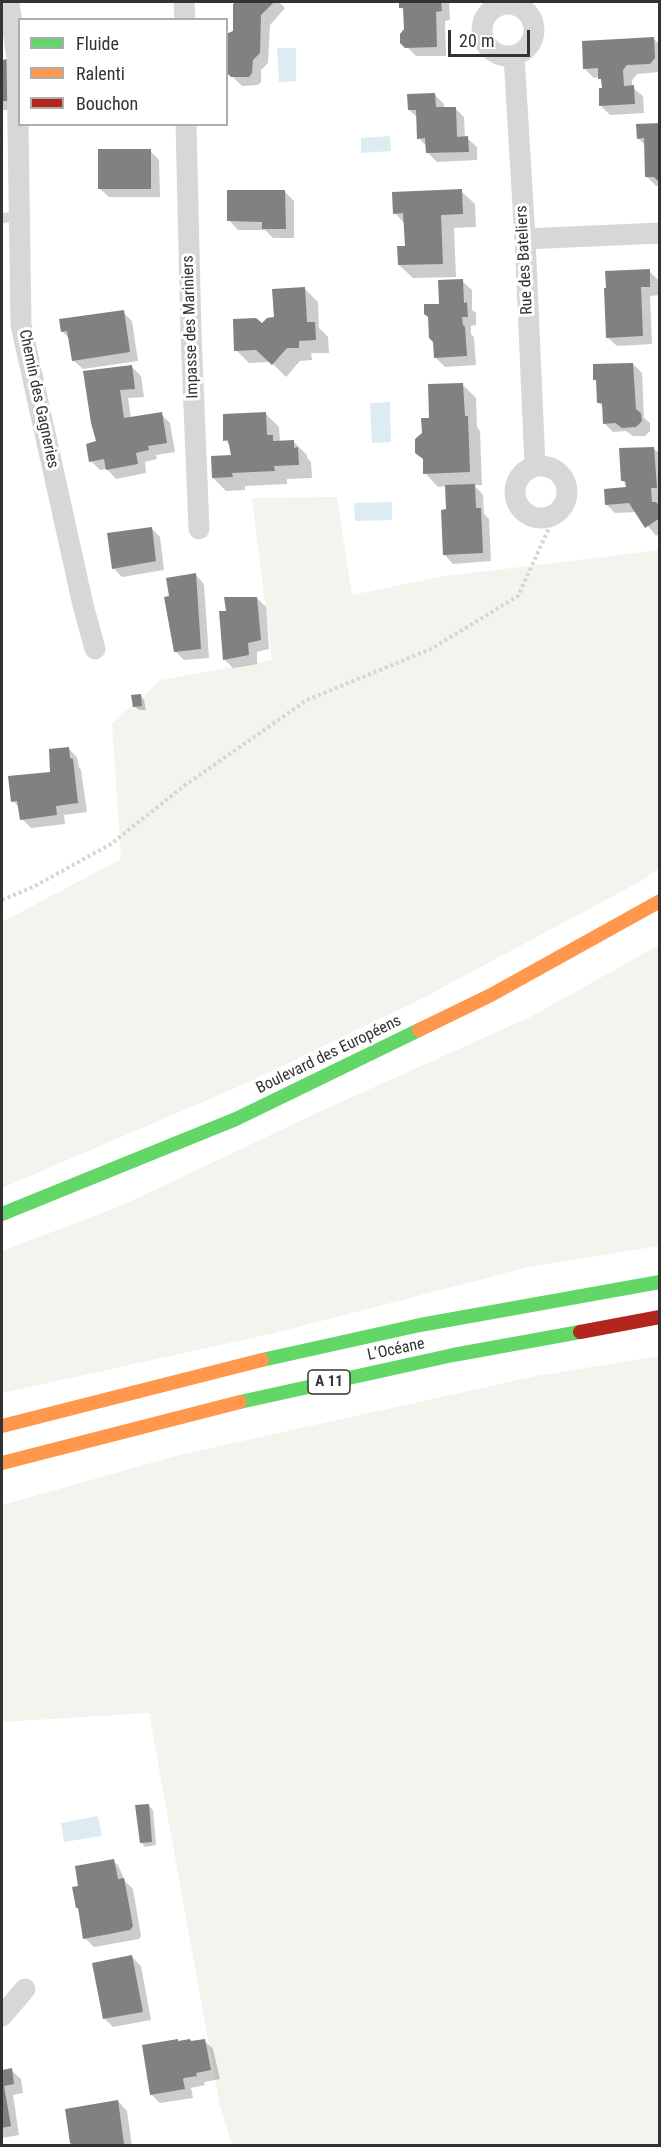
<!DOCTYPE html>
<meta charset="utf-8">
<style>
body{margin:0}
#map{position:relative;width:661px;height:2147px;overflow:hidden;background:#fff;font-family:"Roboto Condensed",sans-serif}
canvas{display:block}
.frame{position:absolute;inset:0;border:3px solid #333;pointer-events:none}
.legend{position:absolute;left:18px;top:18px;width:210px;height:108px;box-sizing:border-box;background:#fff;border:2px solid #adadad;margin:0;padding:8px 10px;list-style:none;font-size:18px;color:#333}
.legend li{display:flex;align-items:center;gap:12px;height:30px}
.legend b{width:30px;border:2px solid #adadad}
.scale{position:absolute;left:448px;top:30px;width:82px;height:27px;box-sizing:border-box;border:3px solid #333;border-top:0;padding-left:8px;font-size:18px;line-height:21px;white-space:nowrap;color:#333;-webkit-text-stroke:4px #fff;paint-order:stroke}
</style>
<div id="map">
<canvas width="661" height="2147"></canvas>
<div class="frame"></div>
<ul class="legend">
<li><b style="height:8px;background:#63d668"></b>Fluide</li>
<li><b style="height:8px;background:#ff974d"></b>Ralenti</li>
<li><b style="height:8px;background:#b3261e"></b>Bouchon</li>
</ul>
<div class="scale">20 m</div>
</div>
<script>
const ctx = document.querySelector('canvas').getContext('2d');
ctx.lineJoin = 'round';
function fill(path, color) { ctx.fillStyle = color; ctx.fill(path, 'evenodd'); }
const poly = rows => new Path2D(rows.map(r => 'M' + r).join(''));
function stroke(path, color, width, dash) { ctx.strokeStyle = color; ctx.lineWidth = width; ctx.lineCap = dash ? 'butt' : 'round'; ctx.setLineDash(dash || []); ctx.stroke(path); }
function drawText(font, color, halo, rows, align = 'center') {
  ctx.font = font + ' "Roboto Condensed",sans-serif'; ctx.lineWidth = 6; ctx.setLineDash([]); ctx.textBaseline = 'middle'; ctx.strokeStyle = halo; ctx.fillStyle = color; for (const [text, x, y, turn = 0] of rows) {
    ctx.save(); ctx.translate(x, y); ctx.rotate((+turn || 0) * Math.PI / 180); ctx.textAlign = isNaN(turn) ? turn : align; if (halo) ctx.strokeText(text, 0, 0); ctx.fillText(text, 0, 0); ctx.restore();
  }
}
const green = poly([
 [337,497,352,595,439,577,659,550,659,868,643,880,423,998,247,1083,2,1188,2,922,121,859,112,723,161,680,272,660,252,498],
 [659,945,659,1246,529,1267,275,1333,2,1393,2,1251,123,1205,321,1111,530,1017],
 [659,1356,659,2145,232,2145,220,2106,149,1713,2,1722,2,1505,179,1455,536,1376]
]);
const water = poly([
 [277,48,296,48,296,81,279,82],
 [390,136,391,151,361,153,361,138],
 [390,402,391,442,372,443,370,403],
 [392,502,392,520,355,521,354,503],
 [98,1816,102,1836,64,1842,61,1823]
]);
const shadow = poly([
 [238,2,279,2,285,8,270,25,268,63,261,70,261,82,258,85,242,86,229,73,226,45,235,28,235,5],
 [401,2,449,2,450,20,445,21,446,56,416,56,402,42,406,30,405,11,401,7],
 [654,39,660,45,660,72,637,74,632,80,632,87,643,96,644,113,610,115,601,106,603,81,599,77,594,78,584,68],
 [2,61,7,61,18,110,2,110],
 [435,95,444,104,444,109,455,108,464,117,465,138,467,138,477,147,477,160,437,162,428,153,427,147,419,138,418,118,409,110],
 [660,124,660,186,656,186,647,177,645,145,638,138],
 [150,151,159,160,160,197,109,197,99,188],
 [284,191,294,201,294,238,273,238,265,230,238,230,229,220],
 [461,191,475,204,476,227,454,228,456,277,413,278,399,265,406,247,405,224,395,213],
 [649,271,658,280,659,295,650,296,652,344,617,346,607,337],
 [462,281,472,290,472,310,476,313,476,325,471,326,471,334,474,337,476,365,445,367,436,358,441,305],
 [305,289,318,302,319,328,328,337,329,353,311,353,312,360,300,361,286,377,271,362,249,363,236,350,262,326,275,319],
 [123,312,132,321,138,361,83,369,73,360,70,340,62,331],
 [633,364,642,373,644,418,650,423,650,431,645,436,633,436,626,431,613,432,604,423,604,408,599,403],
 [132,367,141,376,144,397,128,398,131,418,161,414,170,423,175,452,156,455,157,459,145,462,146,473,116,479,107,469,100,470,91,461,98,442,92,422],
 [462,384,476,398,477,427,480,431,482,485,474,485,483,495,484,514,489,519,491,561,453,564,444,554,448,511,447,486,438,487,425,473,423,434,431,419],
 [266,414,279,427,280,442,293,441,307,455,307,458,311,462,312,478,287,479,287,484,245,486,245,490,226,491,213,478,233,456,230,445,225,440],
 [653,448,660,454,660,533,656,536,637,512,615,513,606,504,627,489,627,485,622,480],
 [151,528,160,537,164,570,122,577,113,568],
 [195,574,204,584,209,658,184,660,175,651,170,597],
 [257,598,266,607,269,649,257,652,257,664,233,668,224,659,227,613],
 [140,695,144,700,146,710,139,710,134,706],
 [68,748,77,757,79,767,81,770,87,812,64,815,65,824,31,828,22,819,20,808,13,801,51,774],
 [148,1805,153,1810,156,1845,145,1847,141,1842],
 [113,1861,118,1865,125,1881,133,1889,141,1936,139,1939,94,1947,85,1938,80,1887],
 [132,1957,141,1966,151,2020,113,2027,104,2018],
 [204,2040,213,2049,220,2079,204,2082,205,2085,191,2088,193,2098,160,2103,151,2094,179,2042],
 [11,2070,21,2079,23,2093,13,2095,19,2135,2,2138,2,2072],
 [118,2101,127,2111,132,2146,74,2146,66,2111]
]);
const building = poly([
 [236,2,274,2,261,15,260,53,253,60,252,73,249,77,231,77,227,73,226,34,233,31,233,4],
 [399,2,441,2,442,11,436,12,437,47,405,48,400,43,400,34,404,29,403,8,399,8],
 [654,37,655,58,650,64,627,65,623,70,624,86,634,85,635,104,599,106,599,88,602,88,601,79,598,79,598,68,583,69,582,41],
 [7,59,10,101,2,101,2,60],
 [435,93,436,107,456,107,457,137,468,136,469,152,426,153,425,138,417,139,416,110,408,110,407,94],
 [660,123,660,183,654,177,645,177,644,138,637,139,636,124],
 [98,149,151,149,151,189,98,189],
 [462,189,463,214,441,215,443,264,398,265,397,246,405,246,403,213,393,214,392,192],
 [227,190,285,190,286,229,262,229,262,222,227,221],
 [650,269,650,287,641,287,643,336,606,338,604,288,606,288,605,271],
 [463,279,464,303,467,302,468,317,462,317,463,325,465,327,467,356,434,358,433,342,429,338,428,317,424,314,424,304,439,304,438,280],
 [305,287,307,322,315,322,316,340,299,341,299,348,287,348,272,365,256,350,234,351,233,319,256,318,262,323,267,318,274,317,272,289],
 [124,310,130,352,72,361,67,331,61,332,59,319],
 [633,363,636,409,641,413,642,421,636,427,622,428,615,423,603,424,602,403,597,403,596,380,593,380,593,364],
 [132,365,135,389,120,390,124,418,162,412,167,443,148,446,149,450,136,453,138,464,106,470,104,459,89,462,86,444,96,441,91,423,83,371],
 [463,383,465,416,468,416,470,472,423,474,423,459,415,453,415,439,422,433,421,418,429,418,428,384],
 [266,412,267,435,273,435,273,441,294,440,294,448,298,447,299,465,274,466,275,471,232,473,233,477,212,478,211,456,231,455,228,440,223,441,223,414],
 [654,447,657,488,651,488,652,502,656,502,660,507,660,518,645,528,629,503,605,505,604,489,626,487,625,481,621,481,619,448],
 [475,484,476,508,481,508,483,553,443,555,441,510,446,509,445,485],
 [152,527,156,561,112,569,107,533],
 [196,573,201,649,174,652,164,597,169,596,166,578],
 [224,597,257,597,261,640,248,643,249,655,223,660,219,611,226,611],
 [141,694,142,706,133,707,131,695],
 [69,747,70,758,73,759,78,803,56,806,57,815,20,820,17,801,11,802,8,776,50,772,49,749],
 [149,1804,152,1842,140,1843,135,1805],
 [114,1859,118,1879,124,1878,133,1926,130,1930,83,1939,78,1908,76,1908,72,1887,78,1886,75,1866],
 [132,1955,143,2012,103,2019,92,1963],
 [178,2039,178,2041,190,2039,191,2041,205,2039,211,2070,196,2073,197,2076,184,2078,183,2079,185,2089,150,2095,142,2045],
 [12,2068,14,2084,4,2086,11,2126,2,2128,2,2070],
 [118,2100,124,2144,73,2145,70,2143,65,2109]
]);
const path = poly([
 [2,900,35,886,111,844,184,786,307,700,431,649,518,596,554,517]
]);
const lane = poly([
 [2,218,19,217]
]);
const street = poly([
 [9,2,17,58,21,325,83,605,95,649],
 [184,2,185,20],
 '482 30a26 26 0 1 1 52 0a26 26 0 1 1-52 0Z',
 [514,56,525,239,535,465],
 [186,124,191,333,199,529],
 [525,239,660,233],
 '515 492a26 26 0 1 1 52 0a26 26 0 1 1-52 0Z',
 [2,2016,25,1989]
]);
const fast = poly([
 [2,1214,236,1119,419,1030],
 [262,1360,420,1325,660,1282],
 [240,1402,453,1355,580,1332]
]);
const slow = poly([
 [419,1030,491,995,660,901],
 [2,1426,262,1360],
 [2,1463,240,1402]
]);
const jam = poly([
 [580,1332,660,1317]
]);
const shields = [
 [329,1382,42]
];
const shieldNames = [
 ["A 11",329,1382]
];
const streetNames = [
 ["Rue des Bateliers",525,260,-93],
 ["Impasse des Mariniers",191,327,-92],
 ["Chemin des Gagneries",38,399,78],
 ["Boulevard des Européens",329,1055,-26],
 ["L’Océane",396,1350,-12]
];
fill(green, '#f1f5ed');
fill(water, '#ddebf3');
fill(shadow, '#0003');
fill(building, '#818181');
stroke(path, '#d6d6d6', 4, [3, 3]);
stroke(lane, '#d7d7d7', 10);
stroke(street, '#d7d7d7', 21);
stroke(fast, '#63d668', 14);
stroke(slow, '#ff974d', 14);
stroke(jam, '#b3261e', 14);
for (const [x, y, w] of shields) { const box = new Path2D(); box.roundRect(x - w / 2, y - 12, w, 24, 4.5); ctx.fillStyle = '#fff'; ctx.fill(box); stroke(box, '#333', 1.5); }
drawText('bold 15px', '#333', null, shieldNames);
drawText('16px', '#333', '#fff', streetNames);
</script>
